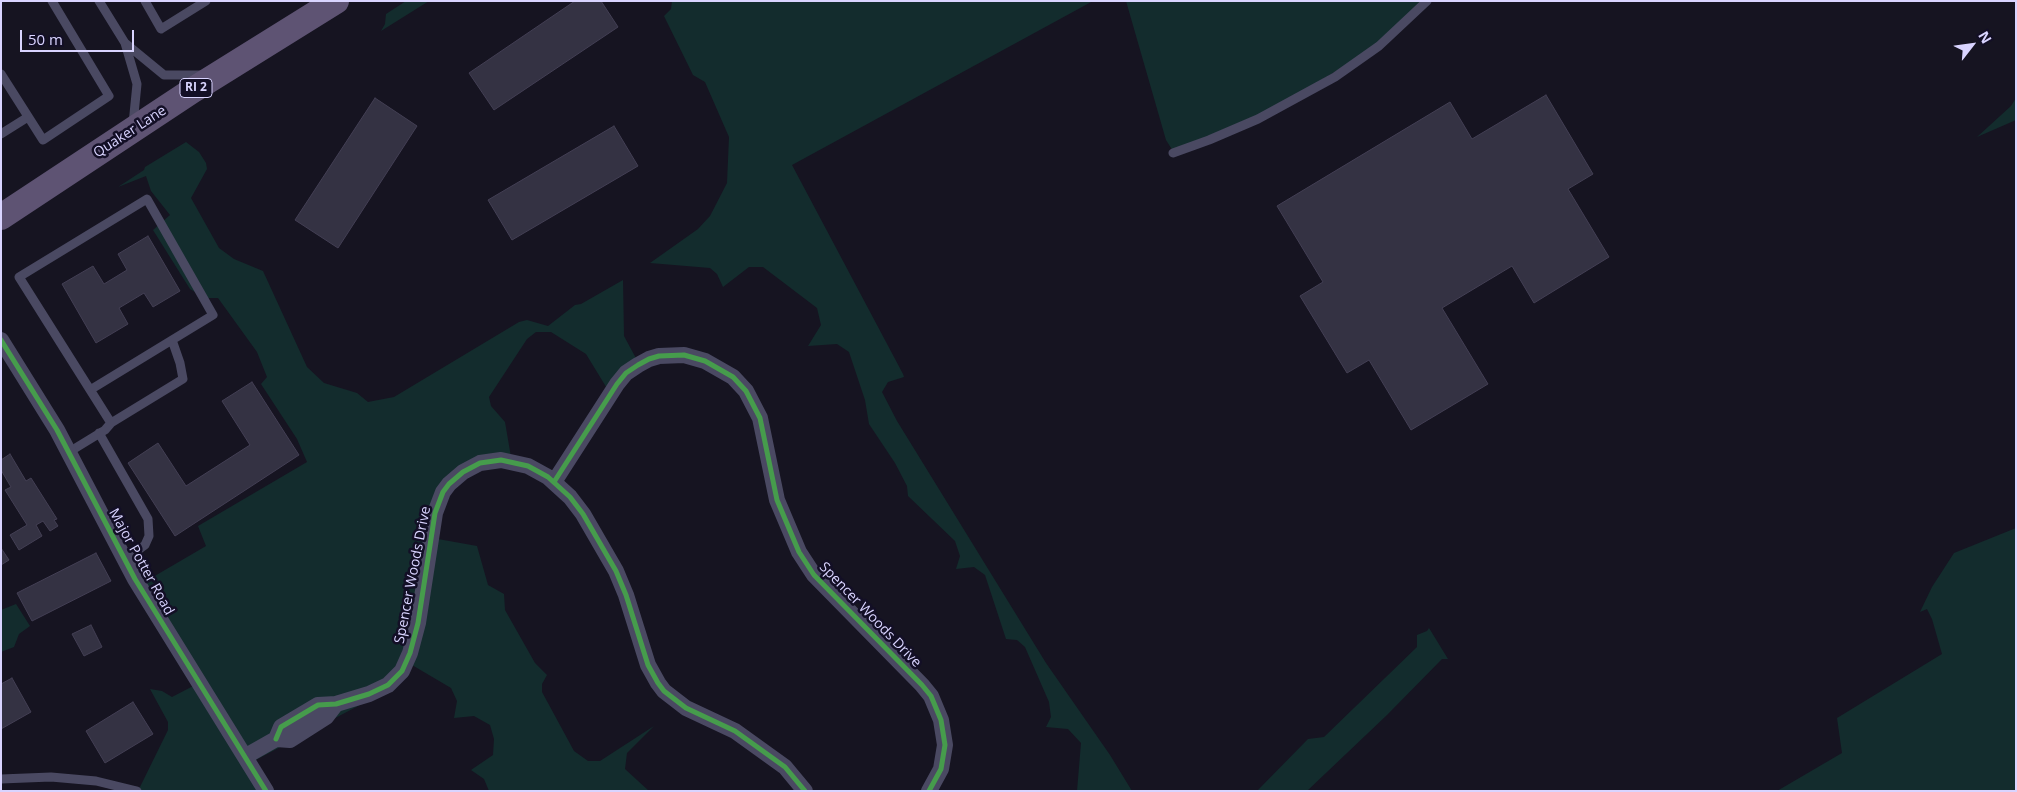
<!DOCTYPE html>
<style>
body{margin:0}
#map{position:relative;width:2017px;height:792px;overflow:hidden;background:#161421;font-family:"Open Sans",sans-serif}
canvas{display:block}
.frame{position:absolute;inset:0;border:2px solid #d9d4ff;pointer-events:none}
.north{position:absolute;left:1947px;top:20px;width:50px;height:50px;-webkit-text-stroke:4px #130f26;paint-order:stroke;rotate:60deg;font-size:14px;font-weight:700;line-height:20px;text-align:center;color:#d9d4ff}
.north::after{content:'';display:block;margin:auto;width:18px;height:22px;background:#d9d4ff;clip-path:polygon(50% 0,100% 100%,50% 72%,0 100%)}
.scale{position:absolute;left:20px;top:30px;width:114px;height:22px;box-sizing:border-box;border:2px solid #d9d4ff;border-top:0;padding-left:6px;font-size:15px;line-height:18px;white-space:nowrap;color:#d9d4ff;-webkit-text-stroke:4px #130f26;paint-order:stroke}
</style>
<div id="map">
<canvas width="2017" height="792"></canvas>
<div class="frame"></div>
<div class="north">N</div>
<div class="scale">50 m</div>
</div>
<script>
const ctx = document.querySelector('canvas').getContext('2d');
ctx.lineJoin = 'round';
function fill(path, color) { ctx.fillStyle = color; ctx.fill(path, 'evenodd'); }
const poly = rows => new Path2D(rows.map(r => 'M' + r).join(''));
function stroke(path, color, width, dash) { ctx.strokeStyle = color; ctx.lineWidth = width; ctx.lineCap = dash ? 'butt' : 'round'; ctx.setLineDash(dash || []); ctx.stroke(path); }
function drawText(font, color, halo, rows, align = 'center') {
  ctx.font = font + ' "Open Sans",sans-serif'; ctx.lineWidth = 5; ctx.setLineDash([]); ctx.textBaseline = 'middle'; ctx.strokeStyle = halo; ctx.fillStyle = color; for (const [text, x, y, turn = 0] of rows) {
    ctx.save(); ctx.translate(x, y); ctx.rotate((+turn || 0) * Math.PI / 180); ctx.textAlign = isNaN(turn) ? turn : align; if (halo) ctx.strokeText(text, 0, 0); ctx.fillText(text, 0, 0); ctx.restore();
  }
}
const green = poly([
 [406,1,429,1,381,31,385,24,386,14],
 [672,1,1093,1,792,165,903,374,904,377,888,382,882,392,897,421,1046,663,1110,755,1132,791,1077,791,1081,743,1068,729,1046,727,1051,717,1049,702,1025,647,1017,640,1006,639,985,575,974,567,956,569,960,556,955,541,908,496,907,486,895,463,869,424,865,400,849,352,837,344,808,346,821,325,817,308,763,267,749,267,723,287,717,274,710,268,650,263,698,229,710,216,727,183,729,137,705,82,693,75,664,16,671,9],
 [1126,1,1427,1,1372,49,1266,114,1173,151,1166,140],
 [2016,98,2016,120,1977,137,2011,106],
 [186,142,199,152,206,163,207,169,191,198,219,248,234,259,263,271,307,367,324,383,357,393,368,402,394,397,519,322,527,320,548,326,575,305,581,304,623,280,624,336,638,362,608,390,586,354,551,332,536,332,527,339,489,397,491,406,505,422,511,457,460,477,445,499,438,539,477,546,488,585,504,594,505,610,535,663,547,675,542,684,542,692,574,751,588,761,600,761,654,726,627,753,625,769,649,791,489,791,484,779,471,770,493,755,494,739,490,725,474,716,454,718,457,701,451,688,412,665,358,706,252,762,266,791,142,791,139,789,168,730,168,722,150,689,162,691,172,697,197,684,141,584,206,546,198,526,307,462,297,439,261,384,267,377,257,352,218,298,205,298,190,289,153,230,170,215,151,191,146,176,118,187,144,170,145,167],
 [2016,528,2016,791,1777,791,1842,753,1837,718,1942,654,1932,619,1927,609,1920,612,1932,587,1954,553],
 [16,604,30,626,19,634,14,647,1,652,1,610],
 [1429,628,1448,659,1442,659,1387,715,1307,791,1257,791,1308,739,1324,737,1417,647,1417,635,1427,631]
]);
const building = poly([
 [575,1,601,1,618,27,494,110,469,73,575,1],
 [1546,95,1593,174,1568,189,1609,257,1534,303,1512,266,1442,308,1488,384,1411,430,1369,360,1347,373,1300,296,1323,282,1277,206,1450,102,1472,139,1546,95],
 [375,98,417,126,338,248,295,220,375,98],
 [614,126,638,166,512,240,488,200,614,126],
 [148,236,180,291,153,307,144,293,119,308,128,324,96,343,62,284,93,266,104,284,127,270,118,254,148,236],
 [252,382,299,455,175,536,128,463,158,443,186,486,250,445,222,401,252,382],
 [10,454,26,481,31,478,57,519,54,520,58,526,50,531,43,521,36,525,42,536,19,550,10,535,27,525,5,490,11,487,1,470,1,460,10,454],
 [1,548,9,560,1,565,1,548],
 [96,553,111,581,32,621,17,593,96,553],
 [91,625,102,647,84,656,72,634,91,625],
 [12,678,31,712,1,729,1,684,12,678],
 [133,702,153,734,105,763,86,731,133,702]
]);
const service = poly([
 [99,1,125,43,137,84,133,124],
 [145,1,161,29,206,1],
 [125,43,164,75,204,75],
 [1,74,43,140,109,96,52,1],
 [1,134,28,117],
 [1173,153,1209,140,1258,119,1335,77,1379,46,1427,1],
 [111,423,183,379,180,363,172,340],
 [99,433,148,519,149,536,145,545,125,560],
 [69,452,105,430,111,423,19,277,147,199,213,315,90,390],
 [1,779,51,777,96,781,137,791]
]);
const minor = poly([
 [1,340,57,430,135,579,266,791],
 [554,482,617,384,626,373,638,365,649,359,659,356,684,355,705,361,733,377,746,391,760,418,777,500,799,552,814,575,922,685,931,696,941,720,945,745,941,769,929,791],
 [276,739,281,727,318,705,336,704,369,694,388,685,402,671,410,653,418,623,435,513,443,492,449,484,463,472,480,463,501,460,528,466,548,477,570,497,583,514,616,571,626,595,648,665,658,683,664,691,686,708,735,731,785,767,805,791],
 [246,756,276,739,290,740,326,717,336,704]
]);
const primary = poly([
 [1,217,193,90,336,1]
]);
const cycleway = poly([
 [1,340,57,430,135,579,266,791],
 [554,482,617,384,626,373,638,365,649,359,659,356,684,355,705,361,733,377,746,391,760,418,777,500,799,552,814,575,922,685,931,696,941,720,945,745,941,769,929,791],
 [276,739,281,727,318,705,336,704,369,694,388,685,402,671,410,653,418,623,435,513,443,492,449,484,463,472,480,463,501,460,528,466,548,477,570,497,583,514,616,571,626,595,648,665,658,683,664,691,686,708,735,731,785,767,805,791]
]);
const shields = [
 [196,88,32]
];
const shieldNames = [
 ["RI 2",196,88]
];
const streetNames = [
 ["Quaker Lane",130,132,-33],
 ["Major Potter Road",141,562,61],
 ["Spencer Woods Drive",413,575,-79],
 ["Spencer Woods Drive",870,615,46]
];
fill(green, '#132c2d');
fill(building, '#343243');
stroke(building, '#433f54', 1);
stroke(service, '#4a4962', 9);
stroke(minor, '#4a4962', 16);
stroke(primary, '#5e5373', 26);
stroke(cycleway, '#469c4c', 5);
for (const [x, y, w] of shields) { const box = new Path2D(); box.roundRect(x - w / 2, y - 9.5, w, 19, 4); ctx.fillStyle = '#130f26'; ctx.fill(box); stroke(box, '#d9d4ff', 1); }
drawText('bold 12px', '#d9d4ff', null, shieldNames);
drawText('14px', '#d9d4ff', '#130f26', streetNames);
</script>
